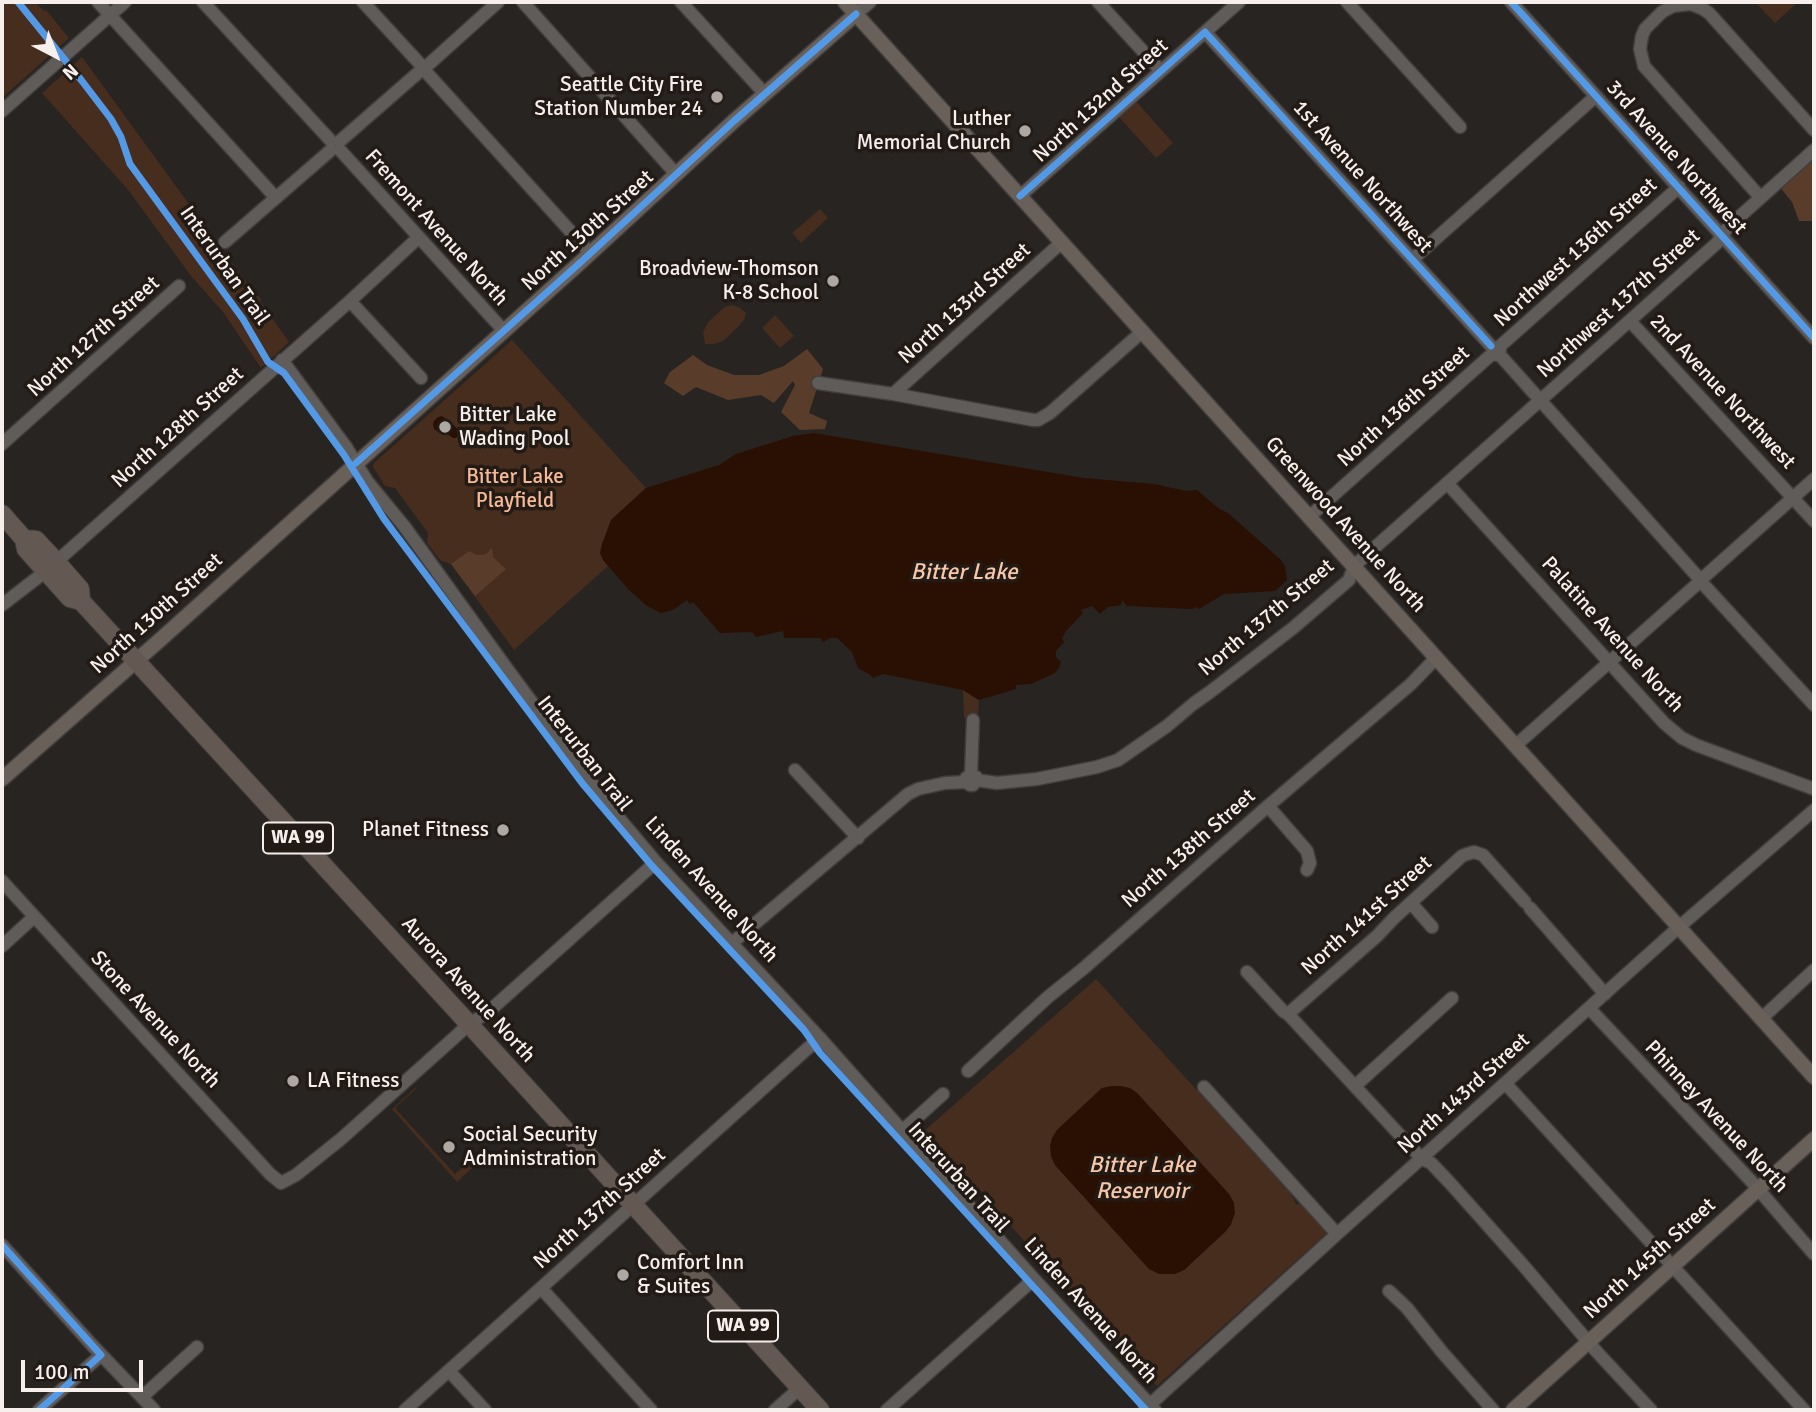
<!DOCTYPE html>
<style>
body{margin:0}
#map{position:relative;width:1816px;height:1412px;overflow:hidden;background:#282422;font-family:Signika,sans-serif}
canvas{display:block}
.frame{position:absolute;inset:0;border:4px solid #f6efec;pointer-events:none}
.north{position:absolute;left:21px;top:21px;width:70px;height:70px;-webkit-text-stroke:5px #221a15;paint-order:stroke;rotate:138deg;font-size:19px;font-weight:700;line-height:28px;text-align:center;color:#f6efec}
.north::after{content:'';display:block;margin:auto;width:24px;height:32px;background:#f6efec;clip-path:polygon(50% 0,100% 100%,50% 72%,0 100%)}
.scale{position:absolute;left:21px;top:1360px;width:122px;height:32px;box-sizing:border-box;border:4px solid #f6efec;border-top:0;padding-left:9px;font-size:21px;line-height:24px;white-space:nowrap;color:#f6efec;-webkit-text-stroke:5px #221a15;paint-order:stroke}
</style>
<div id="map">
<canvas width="1816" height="1412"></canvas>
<div class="frame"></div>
<div class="north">N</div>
<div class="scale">100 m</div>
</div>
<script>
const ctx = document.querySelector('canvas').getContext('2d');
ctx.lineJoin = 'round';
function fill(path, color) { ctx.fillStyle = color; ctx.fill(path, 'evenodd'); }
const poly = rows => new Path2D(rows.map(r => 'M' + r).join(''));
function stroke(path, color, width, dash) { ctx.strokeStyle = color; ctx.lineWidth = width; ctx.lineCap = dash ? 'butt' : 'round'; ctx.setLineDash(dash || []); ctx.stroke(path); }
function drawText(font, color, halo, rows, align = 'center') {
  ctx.font = font + ' Signika,sans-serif'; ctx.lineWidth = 7; ctx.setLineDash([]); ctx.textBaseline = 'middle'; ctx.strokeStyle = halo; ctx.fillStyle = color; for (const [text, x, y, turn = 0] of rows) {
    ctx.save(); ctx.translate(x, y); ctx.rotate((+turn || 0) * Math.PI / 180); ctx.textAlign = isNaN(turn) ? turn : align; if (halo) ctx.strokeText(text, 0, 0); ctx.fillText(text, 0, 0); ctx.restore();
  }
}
const green = poly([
 [2,2,35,2,44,11,46,10,69,38,2,98],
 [1755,2,1798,2,1775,23],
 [82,57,226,255,253,291,261,299,260,301,289,342,261,368,223,312,191,276,129,191,42,93],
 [1136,101,1173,143,1156,158,1118,116],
 [820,209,828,218,801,243,792,233],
 [733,305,740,308,746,313,744,320,738,327,723,341,714,344,705,344,703,332,709,321,725,307],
 [775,315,794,336,780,348,762,328],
 [512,340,646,488,611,520,603,560,608,566,514,650,451,564,441,561,427,543,428,533,395,488,385,486,373,467,374,463],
 [963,690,979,700,978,719,964,718],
 [1096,979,1290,1193,1297,1205,1301,1202,1328,1232,1157,1386,996,1210,990,1201,988,1193,974,1190,922,1133],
 [1102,1088,1137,1093,1229,1194,1234,1203,1231,1225,1225,1232,1184,1270,1149,1269,1055,1165,1051,1156,1057,1130],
 [415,1088,416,1089,395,1108,455,1174,483,1150,485,1153,484,1157,457,1182,392,1109]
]);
const forest = poly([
 [1814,155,1814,221,1799,221,1792,202,1779,186],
 [807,349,823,369,809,413,827,421,825,429,800,430,781,412,795,385,793,381,774,403,761,395,728,400,696,387,683,396,664,383,670,372,693,355,707,365,734,375,759,375,784,366],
 [492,548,493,557,506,569,475,596,451,564,469,551,477,555,481,555,486,554]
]);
const water = poly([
 [442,416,452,423,458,430,459,434,456,438,453,438,446,433,440,433,434,429,433,424,434,421,438,417],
 [814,433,1084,478,1154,484,1186,491,1197,490,1218,508,1228,513,1281,560,1285,566,1287,580,1275,591,1224,594,1199,609,1196,607,1192,609,1127,606,1122,600,1121,605,1108,607,1100,614,1092,606,1081,610,1083,613,1066,631,1062,638,1064,642,1056,651,1056,657,1061,662,1059,668,1055,673,1031,684,1016,685,1016,689,979,700,963,690,883,674,873,678,869,674,858,668,852,652,837,638,830,638,823,642,821,638,784,638,783,631,756,637,752,632,720,633,693,602,690,604,687,600,673,610,661,613,647,606,629,590,603,560,600,553,602,544,611,520,646,488,719,465,736,454,793,436],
 [1112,1086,1121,1086,1130,1088,1137,1093,1229,1194,1234,1203,1235,1213,1231,1224,1225,1232,1184,1270,1175,1274,1159,1274,1149,1269,1055,1165,1051,1156,1050,1146,1052,1138,1057,1130,1102,1088]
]);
const minor = poly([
 [98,2,276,198],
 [203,2,331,141],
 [363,2,420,64],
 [523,2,676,174],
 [681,2,765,94],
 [1098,2,1161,71],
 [1347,2,1460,127],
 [1511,2,1814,338],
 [856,14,870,2],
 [1205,32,1491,346],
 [428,65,498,2],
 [427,73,590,253],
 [2,111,125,2],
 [340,141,419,72],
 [340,150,504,331],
 [1020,196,1239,2],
 [1760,197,1644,66,1640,49,1642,36,1645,29,1662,12,1673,6,1691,4,1703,9,1709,13,1814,130],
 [225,242,331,150],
 [1413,259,1596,96],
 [350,301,421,378],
 [1630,321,1814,521],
 [1499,347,1679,187],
 [1499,354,1697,576],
 [282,360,346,447,367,481,404,526,505,666,608,805,656,862,819,1037,1034,1279,1155,1410],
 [818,383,893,394,1033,420,1038,420,1050,413,1143,331],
 [893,394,1062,242],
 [2,444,179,286],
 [1447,483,1664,723,1682,738,1696,745,1814,789],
 [1310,516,1492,354,1497,355,1500,350],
 [56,562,350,301,418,238],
 [1704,577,1814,479],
 [1704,585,1814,705],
 [2,605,46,571],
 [1515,746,1696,585],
 [795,770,858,838],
 [971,774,973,720],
 [976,780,997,783,1037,779,1097,767,1118,760,1167,726,1193,704,1210,692,1293,628,1349,580,1354,566,1717,243,1728,227,1814,150],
 [1268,806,1307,851,1310,863,1307,870],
 [2,881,270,1174,281,1183,296,1175,341,1139,455,1037,469,1024,487,1013,656,862],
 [1411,903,1432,927],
 [1530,908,1605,994],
 [732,943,908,794,918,789,945,783,966,782,970,785,973,785,976,781,976,777,970,775,966,778,966,782],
 [2,946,34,917],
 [1247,972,1283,1011,1288,1014,1422,1159,1431,1163,1450,1183,1523,1265,1596,1351,1651,1410],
 [1589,1008,1752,1182,1814,1254],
 [1288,1014,1377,936,1394,918,1462,856,1467,854,1474,852,1483,855,1525,902],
 [1762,1018,1814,970],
 [968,1071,1048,997,1084,968,1268,806,1411,684,1436,658],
 [1505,1083,1804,1410],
 [1355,1086,1452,998],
 [1204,1087,1337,1234],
 [903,1130,943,1094],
 [2,1245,92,1345,154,1410],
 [541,1288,651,1410],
 [1389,1291,1407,1308,1442,1352,1493,1410],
 [449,1371,485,1410],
 [142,1397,197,1347],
 [39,1410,101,1355],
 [405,1410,808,1048,821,1039],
 [775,1410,800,1388],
 [887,1410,1034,1279],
 [1144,1410,1337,1234,1679,927,1814,810]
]);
const major = poly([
 [845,2,1814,1077],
 [2,779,161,639,582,261,734,121,856,14],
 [1513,1410,1814,1139]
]);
const highway = poly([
 [2,514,24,539,26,549,70,598,81,601,469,1024,820,1410],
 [24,539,36,540,52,557,80,589,81,601]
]);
const cycleway = poly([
 [18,2,82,81,111,119,121,137,130,164,243,319,268,362,284,373,344,455,384,519,582,783,652,866,804,1030,820,1053,1146,1410],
 [1511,2,1814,338],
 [1020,196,1205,32,1491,346],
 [356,463,582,261,734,121,856,14],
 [2,1245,101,1355,39,1410]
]);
const markers = [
 [717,97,7,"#aea8a5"],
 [1025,131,7,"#aea8a5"],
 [833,281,7,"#aea8a5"],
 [445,427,7,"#aea8a5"],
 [503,830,7,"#aea8a5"],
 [293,1081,7,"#aea8a5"],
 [449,1147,7,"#aea8a5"],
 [623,1275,7,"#aea8a5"]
];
const shields = [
 [298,838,70],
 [743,1326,70]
];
const shieldNames = [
 ["WA 99",298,838],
 ["WA 99",743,1326]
];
const poiNames = [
 ["Seattle City Fire",703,85],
 ["Station Number 24",703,109],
 ["Luther",1011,119],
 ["Memorial Church",1011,143],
 ["Broadview-Thomson",819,269],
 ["K-8 School",819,293],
 ["Bitter Lake",459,415,"left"],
 ["Wading Pool",459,439,"left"],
 ["Planet Fitness",489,830],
 ["LA Fitness",307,1081,"left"],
 ["Social Security",463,1135,"left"],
 ["Administration",463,1159,"left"],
 ["Comfort Inn",637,1263,"left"],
 ["& Suites",637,1287,"left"]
];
const streetNames = [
 ["North 132nd Street",1101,101,-42],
 ["3rd Avenue Northwest",1676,158,48],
 ["1st Avenue Northwest",1362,177,48],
 ["Fremont Avenue North",436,228,48],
 ["North 130th Street",588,231,-42],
 ["Northwest 136th Street",1576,253,-42],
 ["Interurban Trail",224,266,55],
 ["North 133rd Street",965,304,-42],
 ["Northwest 137th Street",1619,304,-42],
 ["North 127th Street",94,337,-42],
 ["2nd Avenue Northwest",1722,392,47],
 ["North 136th Street",1404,407,-42],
 ["North 128th Street",178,428,-42],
 ["Greenwood Avenue North",1345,525,48],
 ["North 130th Street",157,614,-42],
 ["North 137th Street",1267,618,-40],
 ["Palatine Avenue North",1612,635,48],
 ["Interurban Trail",584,754,52],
 ["North 138th Street",1189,849,-41],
 ["Linden Avenue North",711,890,48],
 ["North 141st Street",1367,916,-42],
 ["Aurora Avenue North",468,990,48],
 ["Stone Avenue North",155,1020,47],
 ["North 143rd Street",1464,1094,-42],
 ["Phinney Avenue North",1716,1117,47],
 ["Interurban Trail",958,1178,48],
 ["North 137th Street",600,1209,-42],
 ["North 145th Street",1650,1259,-42],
 ["Linden Avenue North",1090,1311,48]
];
const parkNames = [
 ["Bitter Lake",515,477],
 ["Playfield",515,501]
];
const waterNames = [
 ["Bitter Lake",964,573],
 ["Bitter Lake",1142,1166],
 ["Reservoir",1142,1192]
];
fill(green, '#462d1d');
fill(forest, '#5a3c2b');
fill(water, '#2a0f03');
stroke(minor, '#423e3d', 15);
stroke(major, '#423e3d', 17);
stroke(highway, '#423e3d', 20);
stroke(minor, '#5f5c5a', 12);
stroke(major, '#69605a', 14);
stroke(highway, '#645952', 18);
stroke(cycleway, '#5399e6', 7);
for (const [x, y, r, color] of markers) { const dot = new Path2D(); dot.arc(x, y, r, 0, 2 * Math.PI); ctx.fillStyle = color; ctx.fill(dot); stroke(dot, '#221a15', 2.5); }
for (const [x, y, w] of shields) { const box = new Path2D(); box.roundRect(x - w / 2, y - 15.5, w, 31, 5); ctx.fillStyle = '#221a15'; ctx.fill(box); stroke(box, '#f6efec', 2); }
drawText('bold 19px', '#f6efec', null, shieldNames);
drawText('21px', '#f6efec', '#221a15', poiNames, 'right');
drawText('21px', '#f6efec', '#221a15', streetNames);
drawText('21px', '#f8ba96', '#221a15', parkNames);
drawText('italic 23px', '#f8c6a9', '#221a15', waterNames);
</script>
